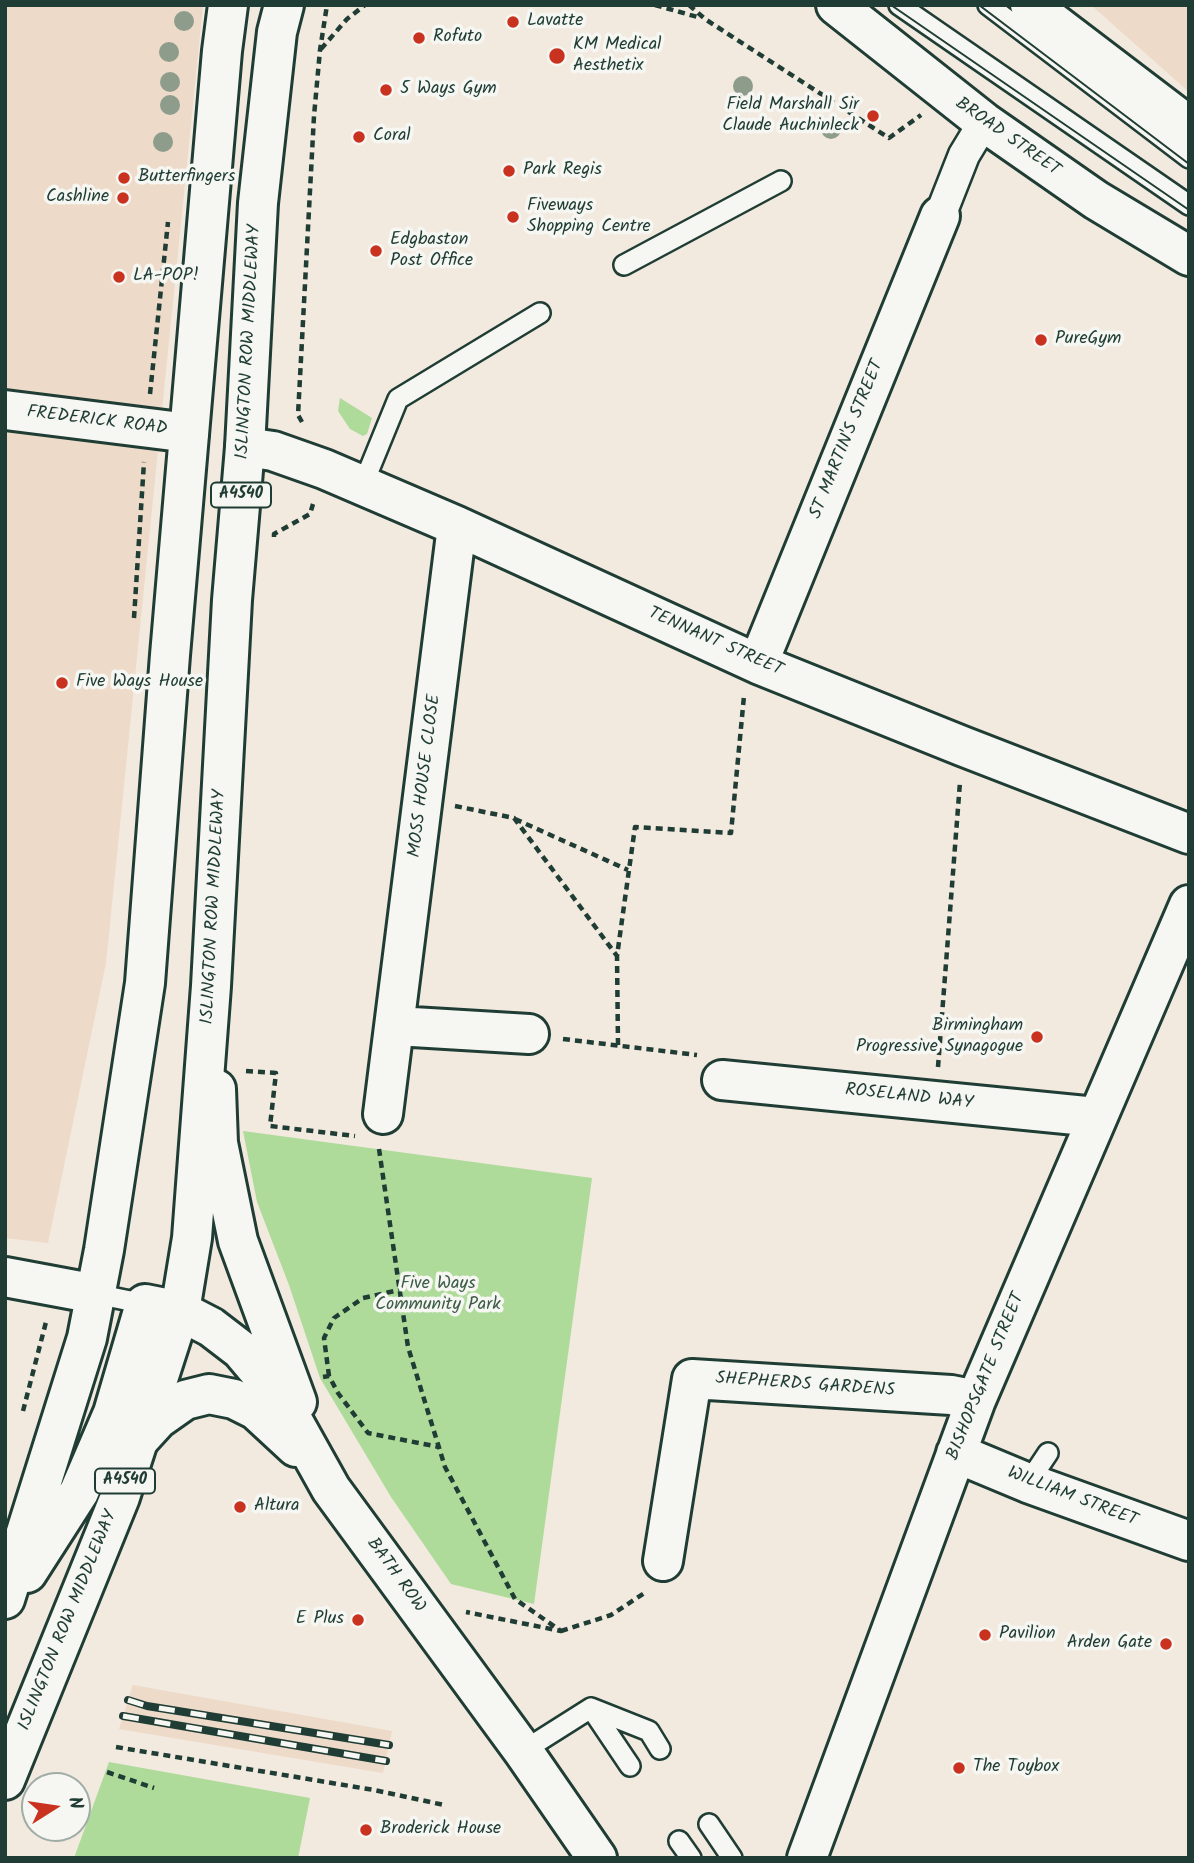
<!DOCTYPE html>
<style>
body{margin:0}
#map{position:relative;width:1194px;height:1863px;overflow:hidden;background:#f2e9df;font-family:Kalam,sans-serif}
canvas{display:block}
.frame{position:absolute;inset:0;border:7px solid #1f3d34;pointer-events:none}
.north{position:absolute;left:21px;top:1772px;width:70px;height:70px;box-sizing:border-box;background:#f6f6f2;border:2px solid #a0aca6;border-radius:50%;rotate:78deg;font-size:19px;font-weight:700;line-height:28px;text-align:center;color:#1f3d34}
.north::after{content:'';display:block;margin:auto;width:24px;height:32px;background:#c8321e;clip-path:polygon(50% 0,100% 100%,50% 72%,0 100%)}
</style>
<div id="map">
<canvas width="1194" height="1863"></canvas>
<div class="frame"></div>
<div class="north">N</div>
</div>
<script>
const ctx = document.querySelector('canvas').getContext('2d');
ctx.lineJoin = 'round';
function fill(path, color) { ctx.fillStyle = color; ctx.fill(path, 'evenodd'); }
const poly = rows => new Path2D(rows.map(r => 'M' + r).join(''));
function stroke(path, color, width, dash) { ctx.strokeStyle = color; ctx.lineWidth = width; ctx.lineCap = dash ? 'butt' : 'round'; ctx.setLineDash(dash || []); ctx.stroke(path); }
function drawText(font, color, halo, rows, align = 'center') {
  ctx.font = font + ' Kalam,sans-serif'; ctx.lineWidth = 7; ctx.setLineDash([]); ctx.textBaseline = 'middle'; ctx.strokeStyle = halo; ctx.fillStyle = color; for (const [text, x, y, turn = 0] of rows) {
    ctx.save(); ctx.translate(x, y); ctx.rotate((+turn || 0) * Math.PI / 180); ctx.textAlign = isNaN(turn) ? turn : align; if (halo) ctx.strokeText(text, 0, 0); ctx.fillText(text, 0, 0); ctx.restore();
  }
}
const built = poly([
 [5,5,203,5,106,963,48,1243,5,1238],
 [1091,5,1189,5,1189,92],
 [133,1685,392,1731,383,1773,119,1729]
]);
const green = poly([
 [340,398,372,418,367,434,363,436,350,429,338,411],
 [243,1131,592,1178,534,1604,451,1584,391,1497,320,1378,289,1285,257,1202],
 [109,1762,310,1798,298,1858,74,1858]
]);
const path = poly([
 [655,5,701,18],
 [689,5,705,19,889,138,921,115],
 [321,49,347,19,365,5],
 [150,394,168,222],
 [302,422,298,415,314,116,320,50,327,5],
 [274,537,274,534,310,514,313,504],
 [134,618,144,462],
 [455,806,514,818,617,956],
 [515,819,628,870],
 [563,1039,697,1055],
 [618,1045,617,956,635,827,731,833,744,696],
 [938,1067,960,782],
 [246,1071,276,1073,270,1126,355,1136],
 [379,1149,408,1347,445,1467,515,1599,561,1631,466,1612],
 [329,1376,324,1338,334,1318,363,1298,399,1290],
 [323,1377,329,1376,338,1393,368,1433,439,1447],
 [23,1411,46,1322],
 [561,1631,611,1615,646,1592],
 [116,1747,374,1790,444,1805],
 [107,1772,154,1788]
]);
const service = poly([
 [899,5,1189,205],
 [988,5,1189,158],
 [624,265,781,181],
 [362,487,398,399,540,313],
 [96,1294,145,1304],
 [1028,1483,1048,1453],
 [591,1708,649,1731,660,1749],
 [523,1751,591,1708,630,1766],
 [709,1824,732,1858],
 [679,1841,691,1858]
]);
const pedestrian = poly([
 [940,216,964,155,984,122]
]);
const minor = poly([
 [5,410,189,433],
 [245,447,273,451,324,469,457,526,758,664,962,746,1189,834],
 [758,664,940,216],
 [396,1026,529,1034],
 [722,1080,1096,1117],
 [383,1114,457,526],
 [5,1277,96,1294],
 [956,1453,1028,1483,1189,1541],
 [663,1561,692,1379,951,1395,976,1400],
 [807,1858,976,1400,1189,905]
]);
const tertiary = poly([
 [836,5,984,122,1096,200,1189,256],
 [1030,5,1189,126]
]);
const secondary = poly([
 [216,1089,218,1143,238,1241,297,1402],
 [180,1311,211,1327,241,1350,278,1394,331,1489,523,1751,597,1858],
 [137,1442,158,1419,185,1400,209,1394,234,1399,256,1410,296,1447]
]);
const trunk = poly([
 [27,1573,79,1492,113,1413,145,1304,180,1311],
 [5,1599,87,1338,104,1250,145,983,170,655,222,51,228,5],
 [5,1780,120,1497,180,1311,192,1238,211,986,232,600,245,447,258,203,277,32,284,5]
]);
const tram = poly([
 [891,5,1189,210],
 [979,5,1189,164]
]);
const rail = poly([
 [128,1700,147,1706,389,1745],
 [123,1716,386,1761]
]);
const trees = [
 [184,21],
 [169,52],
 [170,82],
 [743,86],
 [170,105],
 [831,129],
 [163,142]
];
const markers = [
 [513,22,7,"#c8321e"],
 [419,38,7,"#c8321e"],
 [557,56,9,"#c8321e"],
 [386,90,7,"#c8321e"],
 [873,116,7,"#c8321e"],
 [359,137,7,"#c8321e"],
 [509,171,7,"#c8321e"],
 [124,178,7,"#c8321e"],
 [123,198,7,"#c8321e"],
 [513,217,7,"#c8321e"],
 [376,251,7,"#c8321e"],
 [119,277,7,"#c8321e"],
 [1041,340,7,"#c8321e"],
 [62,683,7,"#c8321e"],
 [1037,1037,7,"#c8321e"],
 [240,1507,7,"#c8321e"],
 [358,1620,7,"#c8321e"],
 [985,1635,7,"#c8321e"],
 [1166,1644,7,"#c8321e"],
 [959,1768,7,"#c8321e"],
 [366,1830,7,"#c8321e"]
];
const shields = [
 [241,495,60],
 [125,1481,60]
];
const shieldNames = [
 ["A4540",241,495],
 ["A4540",125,1481]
];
const poiNames = [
 ["Lavatte",527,22],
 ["Rofuto",433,38],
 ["KM Medical",573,46],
 ["Aesthetix",573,67],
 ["5 Ways Gym",400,90],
 ["Field Marshall Sir",859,106,"right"],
 ["Claude Auchinleck",859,127,"right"],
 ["Coral",373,137],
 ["Park Regis",523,171],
 ["Butterfingers",138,178],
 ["Cashline",109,198,"right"],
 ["Fiveways",527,207],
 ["Shopping Centre",527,228],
 ["Edgbaston",390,241],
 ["Post Office",390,262],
 ["LA-POP!",133,277],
 ["PureGym",1055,340],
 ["Five Ways House",76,683],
 ["Birmingham",1023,1027,"right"],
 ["Progressive Synagogue",1023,1048,"right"],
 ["Altura",254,1507],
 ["E Plus",344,1620,"right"],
 ["Pavilion",999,1635],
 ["Arden Gate",1152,1644,"right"],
 ["The Toybox",973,1768],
 ["Broderick House",380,1830]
];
const streetNames = [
 ["BROAD STREET",1007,138,35],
 ["ISLINGTON ROW MIDDLEWAY",250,342,-87],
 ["FREDERICK ROAD",97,422,7],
 ["ST MARTIN'S STREET",848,440,-68],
 ["TENNANT STREET",715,643,24],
 ["MOSS HOUSE CLOSE",426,776,-83],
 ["ISLINGTON ROW MIDDLEWAY",215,907,-87],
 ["ROSELAND WAY",909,1098,6],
 ["BISHOPSGATE STREET",987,1377,-68],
 ["SHEPHERDS GARDENS",805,1386,4],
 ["WILLIAM STREET",1072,1498,21],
 ["BATH ROW",395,1576,54],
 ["ISLINGTON ROW MIDDLEWAY",69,1621,-68]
];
const parkNames = [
 ["Five Ways",438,1285],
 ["Community Park",438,1306]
];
fill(built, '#eddac8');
fill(green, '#aedb9a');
stroke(service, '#1f3d34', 24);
stroke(pedestrian, '#1f3d34', 35);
stroke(minor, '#1f3d34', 44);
stroke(tertiary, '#1f3d34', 44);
stroke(secondary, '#1f3d34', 44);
stroke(trunk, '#1f3d34', 44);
stroke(path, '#1f3d34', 4.5, [7, 5]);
stroke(service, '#f6f6f2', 19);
stroke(pedestrian, '#f6f6f2', 30);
stroke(minor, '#f6f6f2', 38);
stroke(tertiary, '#f6f6f2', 38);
stroke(secondary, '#f6f6f2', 38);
stroke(trunk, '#f6f6f2', 38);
stroke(tram, '#1f3d34', 2);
stroke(rail, '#1f3d34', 8);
stroke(rail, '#f6f6f2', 5, [16]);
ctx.fillStyle = '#8e9c8c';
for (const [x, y] of trees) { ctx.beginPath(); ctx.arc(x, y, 10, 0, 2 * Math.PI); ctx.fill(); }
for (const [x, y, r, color] of markers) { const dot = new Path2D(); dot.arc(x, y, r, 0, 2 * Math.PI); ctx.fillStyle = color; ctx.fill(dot); stroke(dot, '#f6f6f2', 2.5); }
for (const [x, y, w] of shields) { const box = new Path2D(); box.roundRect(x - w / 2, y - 12.5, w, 25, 5); ctx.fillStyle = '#f6f6f2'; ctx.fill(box); stroke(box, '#1f3d34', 2); }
drawText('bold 16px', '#1f3d34', null, shieldNames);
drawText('18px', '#1f3d34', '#f6f6f2', poiNames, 'left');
drawText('18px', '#1f3d34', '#f6f6f2', streetNames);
drawText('18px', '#3c5d48', '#f6f6f2', parkNames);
</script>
